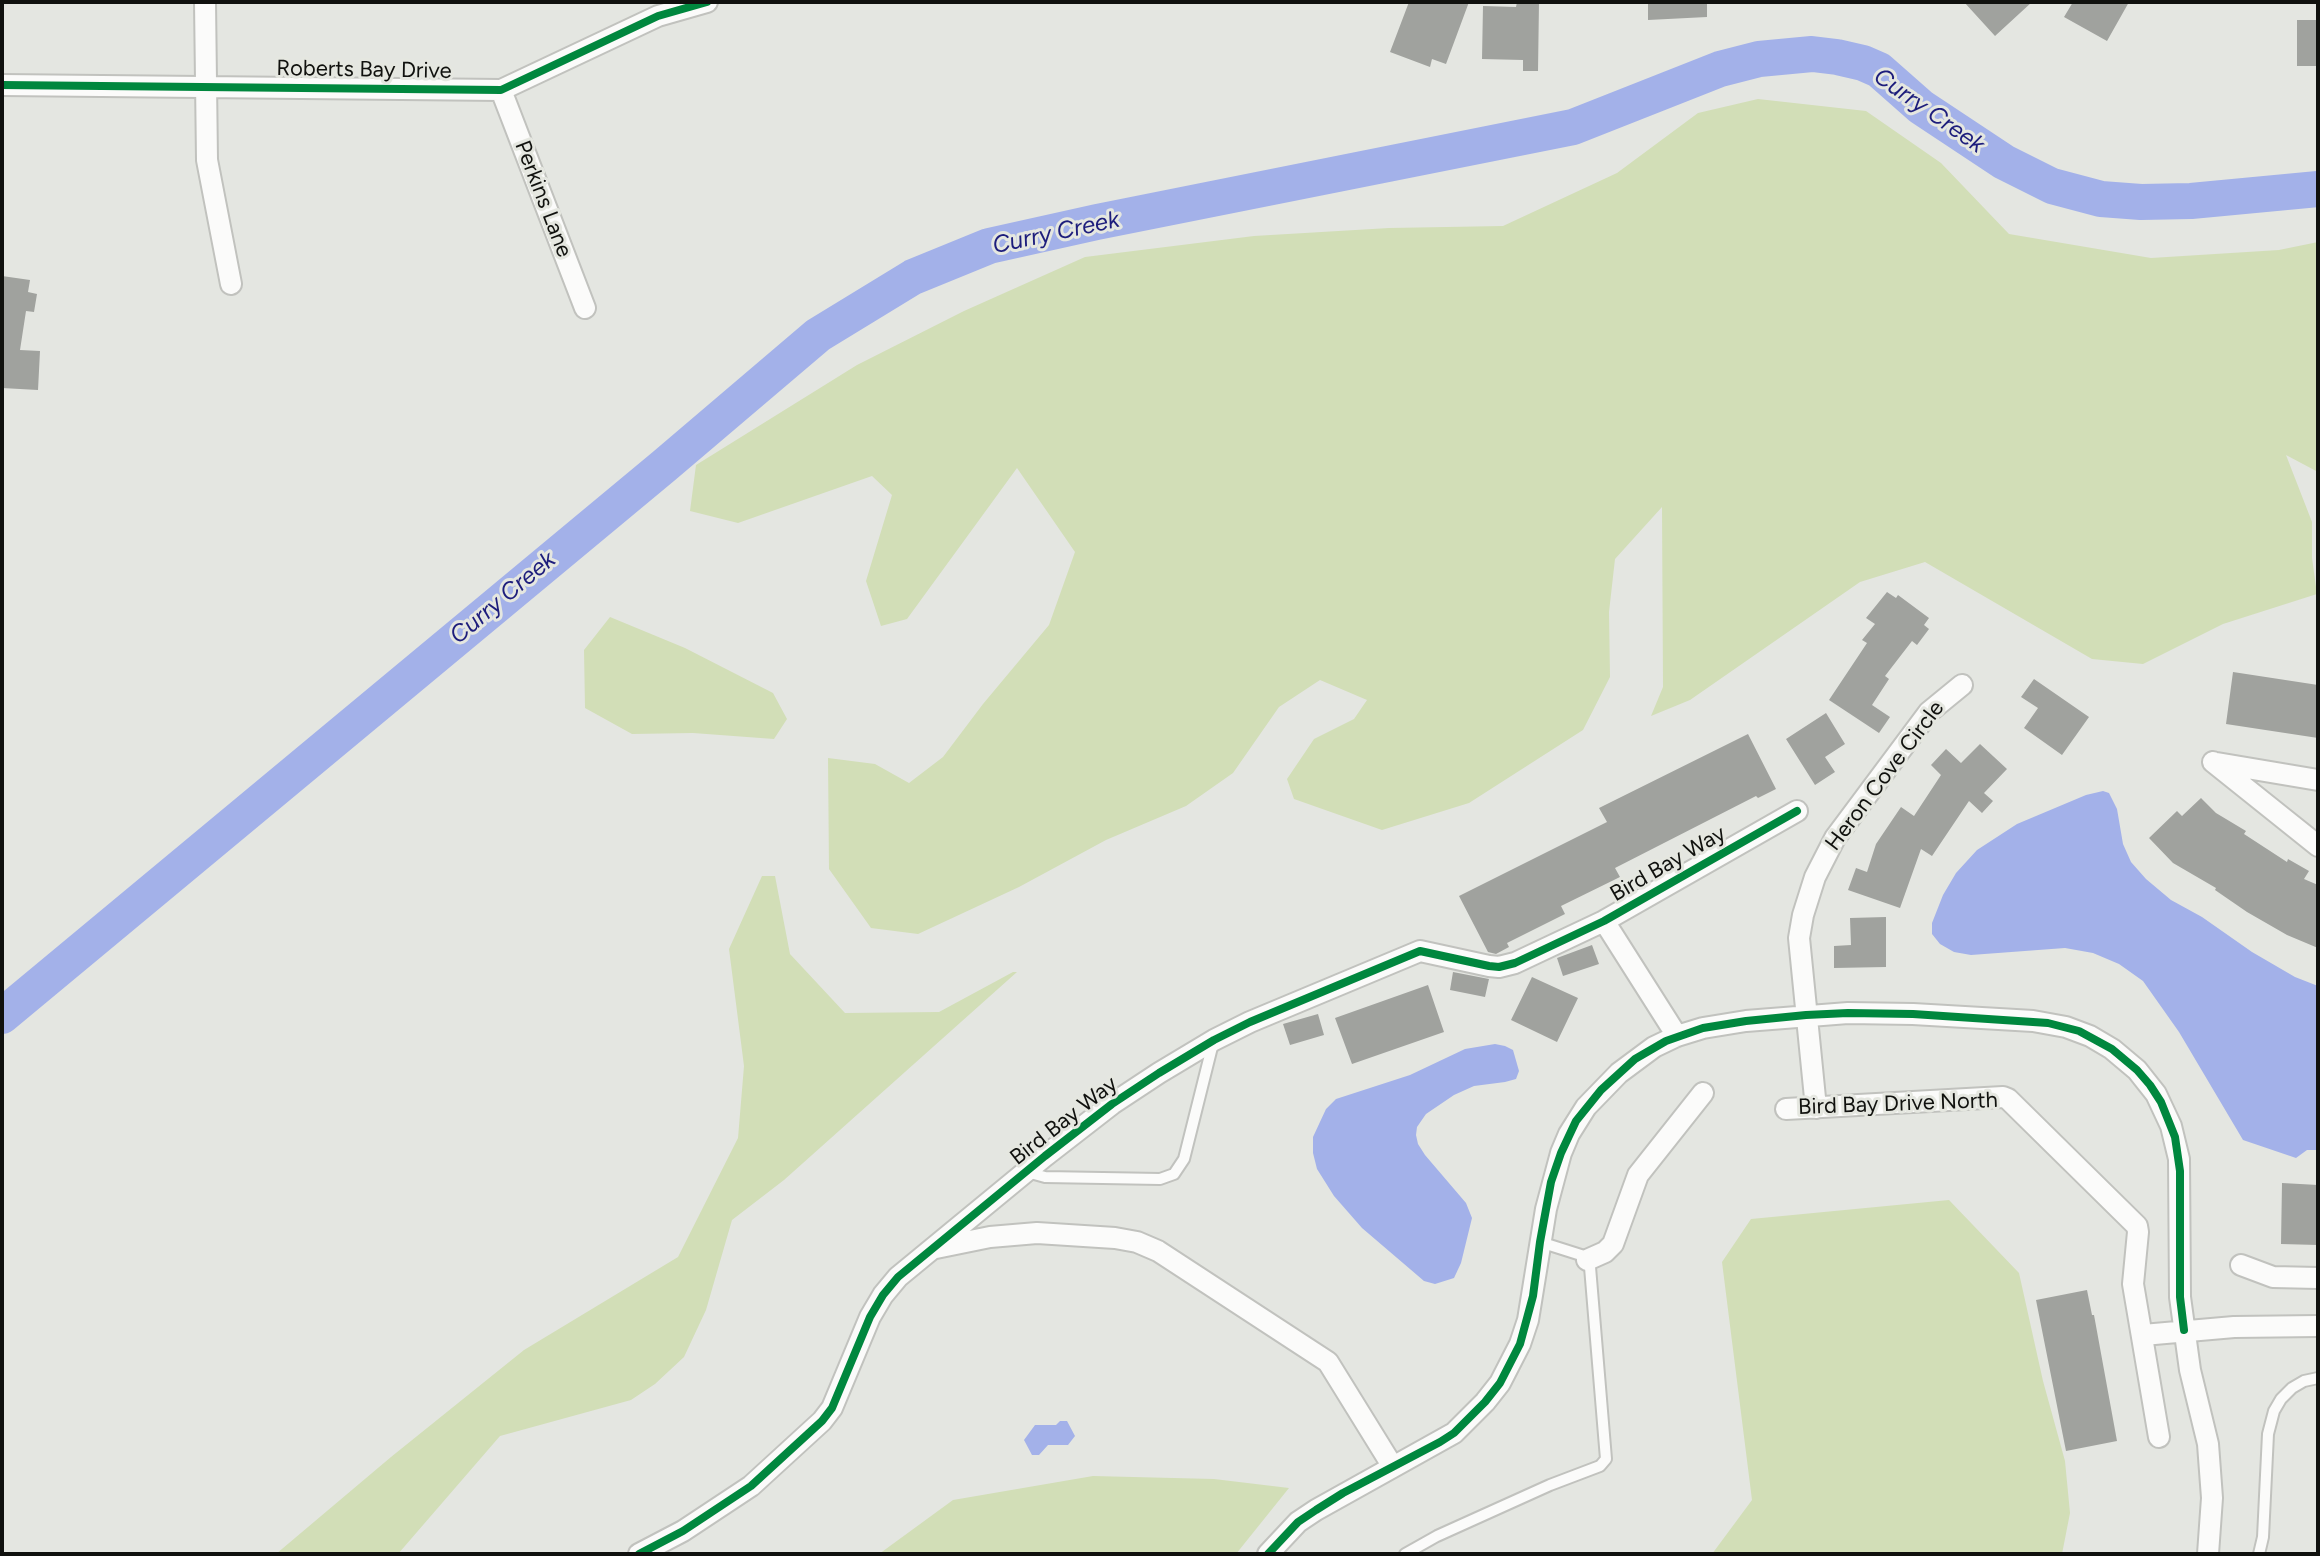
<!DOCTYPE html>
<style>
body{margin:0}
#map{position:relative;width:2320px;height:1556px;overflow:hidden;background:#e4e6e1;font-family:Figtree,sans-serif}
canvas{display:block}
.frame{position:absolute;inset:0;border:4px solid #10110e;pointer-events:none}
</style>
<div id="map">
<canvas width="2320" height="1556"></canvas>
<div class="frame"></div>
</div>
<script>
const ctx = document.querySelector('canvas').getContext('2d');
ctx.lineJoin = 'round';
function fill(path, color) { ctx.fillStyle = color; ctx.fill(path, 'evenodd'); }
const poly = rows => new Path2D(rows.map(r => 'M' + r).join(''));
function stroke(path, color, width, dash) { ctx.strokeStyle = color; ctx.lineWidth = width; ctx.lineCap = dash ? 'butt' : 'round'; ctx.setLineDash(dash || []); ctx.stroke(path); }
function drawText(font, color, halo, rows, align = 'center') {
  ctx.font = font + ' Figtree,sans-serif'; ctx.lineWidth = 6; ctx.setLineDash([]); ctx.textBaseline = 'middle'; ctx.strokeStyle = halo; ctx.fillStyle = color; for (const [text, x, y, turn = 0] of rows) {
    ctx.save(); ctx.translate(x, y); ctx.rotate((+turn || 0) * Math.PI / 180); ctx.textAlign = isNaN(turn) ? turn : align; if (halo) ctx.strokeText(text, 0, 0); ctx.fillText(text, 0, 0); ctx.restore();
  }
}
const green = poly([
 [1758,99,1866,111,1941,163,2009,234,2151,258,2279,250,2318,242,2318,472,2286,455,2312,522,2312,558,2317,594,2223,624,2143,664,2092,659,1925,562,1860,582,1690,700,1651,716,1663,687,1662,507,1615,559,1609,612,1610,677,1583,730,1469,803,1382,830,1294,799,1287,779,1314,739,1354,719,1367,700,1320,680,1279,707,1233,773,1186,806,1106,840,1019,887,918,934,871,928,829,869,828,758,875,764,909,783,943,757,983,704,1049,625,1075,552,1017,468,907,619,881,626,866,581,892,495,872,476,738,523,690,511,696,465,857,365,964,311,1085,257,1254,236,1389,228,1503,226,1617,173,1698,113],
 [610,617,685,648,773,693,787,719,774,739,693,733,632,734,585,708,584,650],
 [762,876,775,876,790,954,845,1013,939,1012,1013,972,1017,972,784,1180,732,1220,706,1310,684,1357,655,1384,631,1400,500,1436,398,1554,276,1554,391,1457,524,1350,678,1257,738,1138,744,1066,729,949],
 [1949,1200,2019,1273,2043,1381,2065,1461,2070,1513,2062,1554,1712,1554,1752,1500,1722,1262,1751,1219],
 [1093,1476,1214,1479,1289,1488,1236,1554,879,1554,953,1500]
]);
const water = poly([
 [2103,791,2109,793,2117,809,2123,844,2131,862,2146,879,2171,900,2202,917,2252,952,2295,977,2318,986,2318,1150,2307,1150,2296,1158,2243,1140,2179,1032,2143,981,2119,964,2093,953,2065,948,1971,955,1954,952,1940,944,1932,934,1932,923,1943,895,1956,873,1977,850,2017,824,2086,795],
 [1495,1044,1505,1046,1513,1050,1519,1071,1516,1079,1505,1082,1474,1086,1454,1095,1426,1114,1417,1127,1416,1135,1418,1144,1425,1155,1466,1203,1472,1218,1461,1263,1454,1278,1435,1284,1424,1281,1362,1228,1334,1196,1317,1169,1313,1153,1313,1137,1326,1109,1336,1099,1410,1075,1465,1049],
 [1060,1421,1067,1421,1075,1436,1068,1445,1048,1445,1039,1455,1032,1455,1024,1440,1035,1425,1056,1425]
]);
const river = poly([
 [2,1016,664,466,818,335,913,277,989,246,1097,222,1573,127,1720,69,1759,59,1812,54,1837,57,1863,63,1879,70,1921,107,2004,162,2052,186,2101,199,2141,202,2191,201,2318,189]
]);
const building = poly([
 [1409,2,1469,2,1446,64,1432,59,1430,67,1390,52],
 [1517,2,1539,2,1538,71,1523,71,1523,60,1482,59,1483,6,1516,7],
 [1648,2,1707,2,1707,17,1648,20],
 [1964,2,2032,2,1995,36],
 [2073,2,2129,2,2107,41,2064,17],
 [2297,20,2318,20,2318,66,2297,66],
 [2,276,30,280,28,292,37,294,34,312,26,311,20,350,40,351,38,390,2,388],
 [1887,592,1896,598,1898,595,1929,618,1924,625,1929,629,1917,645,1912,641,1885,676,1889,679,1872,705,1890,717,1879,733,1829,700,1867,643,1862,640,1875,624,1866,618],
 [2233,672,2318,685,2318,738,2226,724],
 [2034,679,2089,717,2062,755,2024,728,2038,708,2021,697],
 [1826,713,1845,744,1825,757,1835,772,1815,785,1786,739],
 [1748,734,1776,789,1758,798,1756,796,1615,868,1620,877,1561,906,1565,914,1507,943,1509,947,1496,954,1488,952,1459,896,1607,822,1599,808],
 [1980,744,2007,769,1984,793,1993,801,1982,813,1969,801,1932,856,1921,849,1900,908,1848,890,1856,868,1867,872,1876,844,1901,807,1914,816,1941,775,1931,765,1946,749,1961,763],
 [2201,798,2216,813,2246,831,2244,834,2287,862,2288,859,2309,871,2304,879,2318,885,2318,948,2287,935,2247,912,2215,890,2216,888,2173,863,2149,838,2177,811,2182,816],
 [1886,917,1886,967,1834,968,1834,946,1851,945,1850,918],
 [1592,945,1599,964,1563,976,1557,958],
 [1453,972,1489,979,1485,997,1450,990],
 [1532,977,1578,998,1557,1042,1511,1020],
 [1428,985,1444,1032,1352,1064,1335,1018],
 [1318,1014,1324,1035,1290,1045,1283,1024],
 [2282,1183,2318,1185,2318,1245,2281,1244],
 [2087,1290,2092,1315,2094,1315,2117,1441,2066,1451,2036,1300]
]);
const service = poly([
 [1027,1172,1045,1177,1160,1179,1174,1174,1184,1159,1213,1043],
 [1405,1554,1437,1536,1550,1485,1600,1466,1606,1459,1590,1267,1587,1260,1581,1255,1540,1242],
 [2259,1554,2263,1537,2268,1434,2274,1411,2281,1399,2292,1388,2304,1381,2318,1378]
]);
const minor = poly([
 [205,2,207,160,231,284],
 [2,85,501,90,658,16,707,2],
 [501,90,585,308],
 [2213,762,2318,846],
 [2217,763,2318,780],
 [1604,921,1677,1036],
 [1816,1108,1799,938,1803,915,1815,877,1835,838,1929,712,1962,685],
 [1786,1109,2003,1097,2008,1099,2137,1226,2138,1232,2133,1284,2159,1437],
 [936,1248,990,1237,1037,1233,1115,1238,1137,1242,1158,1251,1328,1362,1393,1467],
 [1587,1260,1605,1252,1613,1244,1638,1175,1703,1093],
 [2241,1265,2273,1277,2318,1278],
 [2143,1335,2234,1327,2318,1326],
 [639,1554,683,1531,751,1486,822,1421,832,1408,870,1317,883,1295,898,1277,1045,1156,1112,1104,1159,1073,1214,1040,1250,1022,1420,951,1489,966,1499,967,1515,963,1604,921,1797,811],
 [1268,1554,1298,1522,1316,1510,1454,1433,1485,1402,1500,1383,1520,1344,1528,1320,1546,1209,1561,1153,1569,1134,1586,1107,1619,1073,1654,1047,1677,1036,1703,1028,1746,1021,1848,1013,1913,1014,2033,1021,2066,1027,2090,1036,2112,1049,2137,1070,2156,1094,2171,1126,2179,1159,2180,1297,2190,1370,2208,1444,2212,1498,2208,1554]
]);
const cycleway = poly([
 [2,85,501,90,658,16,707,2],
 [639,1554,683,1531,751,1486,822,1421,832,1408,870,1317,883,1295,898,1277,1045,1156,1112,1104,1159,1073,1214,1040,1250,1022,1420,951,1489,966,1499,967,1515,963,1604,921,1797,811],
 [1268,1554,1298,1522,1316,1510,1343,1493,1440,1442,1454,1433,1485,1402,1500,1383,1520,1344,1533,1296,1540,1242,1551,1182,1561,1153,1576,1121,1601,1090,1635,1059,1666,1041,1703,1028,1746,1021,1806,1015,1848,1013,1913,1014,2048,1023,2079,1031,2112,1049,2137,1070,2150,1085,2161,1102,2175,1137,2180,1171,2180,1297,2184,1330]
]);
const streetNames = [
 ["Roberts Bay Drive",364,70,1],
 ["Perkins Lane",543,199,69],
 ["Heron Cove Circle",1885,776,-53],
 ["Bird Bay Way",1668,864,-30],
 ["Bird Bay Drive North",1898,1104,-2],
 ["Bird Bay Way",1064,1121,-38]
];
const waterNames = [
 ["Curry Creek",1929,111,35],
 ["Curry Creek",1056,233,-12],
 ["Curry Creek",503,598,-40]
];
fill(green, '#d2deb7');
fill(water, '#a3b1e9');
stroke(river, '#a3b1e9', 36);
fill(building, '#a0a29e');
stroke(service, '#c1c2be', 14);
stroke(minor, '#c1c2be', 24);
stroke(service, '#fbfbfa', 10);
stroke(minor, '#fbfbfa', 20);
stroke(cycleway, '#00873e', 8);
drawText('22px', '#10110e', '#e5e7e0', streetNames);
drawText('italic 24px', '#1d1d7c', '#e5e7e0', waterNames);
</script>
